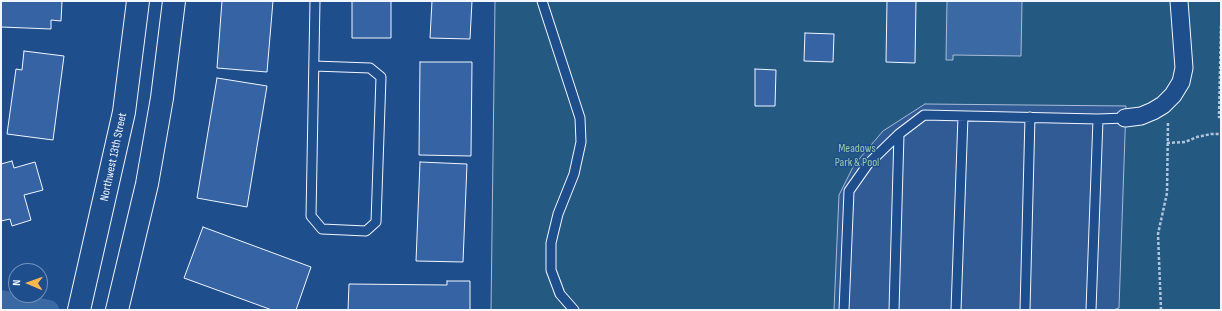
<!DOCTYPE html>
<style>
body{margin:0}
#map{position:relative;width:1222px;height:311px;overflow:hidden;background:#1f4e8c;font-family:"Sofia Sans Condensed",sans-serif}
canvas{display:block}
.frame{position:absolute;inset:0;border:2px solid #f2f6ff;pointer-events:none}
.north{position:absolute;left:8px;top:263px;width:40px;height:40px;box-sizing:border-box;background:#1f4e8c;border:1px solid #7391ba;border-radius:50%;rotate:272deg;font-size:11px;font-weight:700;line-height:16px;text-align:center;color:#f2f6ff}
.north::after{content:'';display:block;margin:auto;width:14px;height:18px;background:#ffb74d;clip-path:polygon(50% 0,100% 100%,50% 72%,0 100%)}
</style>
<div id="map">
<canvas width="1222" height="311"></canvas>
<div class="frame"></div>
<div class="north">N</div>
</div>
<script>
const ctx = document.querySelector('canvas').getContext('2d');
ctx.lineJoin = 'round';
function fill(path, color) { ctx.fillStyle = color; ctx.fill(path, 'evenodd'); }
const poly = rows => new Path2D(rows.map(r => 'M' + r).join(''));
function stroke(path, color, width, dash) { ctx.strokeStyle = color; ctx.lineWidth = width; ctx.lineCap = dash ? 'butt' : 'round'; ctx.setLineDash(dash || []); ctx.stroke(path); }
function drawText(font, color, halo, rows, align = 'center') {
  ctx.font = font + ' "Sofia Sans Condensed",sans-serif'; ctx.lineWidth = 3; ctx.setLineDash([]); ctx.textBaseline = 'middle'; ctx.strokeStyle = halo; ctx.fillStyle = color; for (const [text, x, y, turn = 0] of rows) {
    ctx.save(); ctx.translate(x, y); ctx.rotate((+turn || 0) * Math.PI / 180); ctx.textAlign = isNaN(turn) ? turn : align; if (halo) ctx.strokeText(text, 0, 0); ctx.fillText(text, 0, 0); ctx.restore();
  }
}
const green = poly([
 [495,1,1221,1,1221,310,491,310,495,1]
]);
const parking = poly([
 [925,104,1126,106,1119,308,1113,310,834,310,839,195,854,165,883,131,925,104]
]);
const water = poly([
 [947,1,1022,1,1021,56,953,55,953,60,946,60,947,1]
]);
const canal = poly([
 [1,300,49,310]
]);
const building = poly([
 [1,1,62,1,61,21,51,20,51,29,1,27,1,1],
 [222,1,273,1,267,72,217,68,222,1],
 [352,1,391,1,391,38,352,38,352,1],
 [432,1,472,1,470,39,430,38,432,1],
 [887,1,916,1,915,63,886,62,887,1],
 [805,33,834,34,833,62,804,61,805,33],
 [24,51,64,56,53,140,7,134,16,69,22,70,24,51],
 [420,62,472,62,471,156,419,155,420,62],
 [755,69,776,70,775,106,755,106,755,69],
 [217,78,267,86,247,207,197,198,217,78],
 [12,161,14,168,35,162,43,190,24,195,31,220,12,226,10,219,1,221,1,164,12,161],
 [420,162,467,164,463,262,416,261,420,162],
 [203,227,311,267,296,310,272,310,184,278,203,227],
 [447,281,470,281,470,310,348,310,349,284,447,285,447,281]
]);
const path = poly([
 [1221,26,1219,117,1221,117],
 [1167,143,1185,142,1197,137,1211,134,1221,134],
 [1161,310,1158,234,1167,193,1168,122]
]);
const lane = poly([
 [542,1,580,118,581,142,574,174,558,214,551,243,551,270,560,294,574,310],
 [314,66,370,68,381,77,376,222,366,231,322,229,311,216,315,1],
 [844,310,849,191,868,164,899,134,924,115,1098,119],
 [894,310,899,134],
 [956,310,963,116],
 [1025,310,1030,117],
 [1091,310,1098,119,1125,118]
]);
const street = poly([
 [1125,118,1141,116,1153,111,1163,105,1173,95,1181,82,1184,68,1179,1]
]);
const secondary = poly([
 [79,310,124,112,138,1],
 [117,310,147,184,162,98,174,1]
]);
const parkNames = [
 ["Meadows",857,149],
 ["Park & Pool",857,163]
];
const streetNames = [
 ["Northwest 13th Street",114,157,-78]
];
fill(green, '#245a82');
stroke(green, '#a8bbd7', 1);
fill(parking, '#305b95');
stroke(parking, '#a8bbd7', 1);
fill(water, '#3b69a3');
stroke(water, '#a8bbd7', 1);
stroke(canal, '#3b69a3', 20);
fill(building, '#3563a3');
stroke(building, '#f2f6ff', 1);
stroke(lane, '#f2f6ff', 11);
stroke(street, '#f2f6ff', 19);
stroke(secondary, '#f2f6ff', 24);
stroke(path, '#b3c4dc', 2.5, [3, 2]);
stroke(lane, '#1f4e8c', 9);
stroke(street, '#1f4e8c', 17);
stroke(secondary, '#1f4e8c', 22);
drawText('12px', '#97c8a6', '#1f4e8c', parkNames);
drawText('12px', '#f2f6ff', '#1f4e8c', streetNames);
</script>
